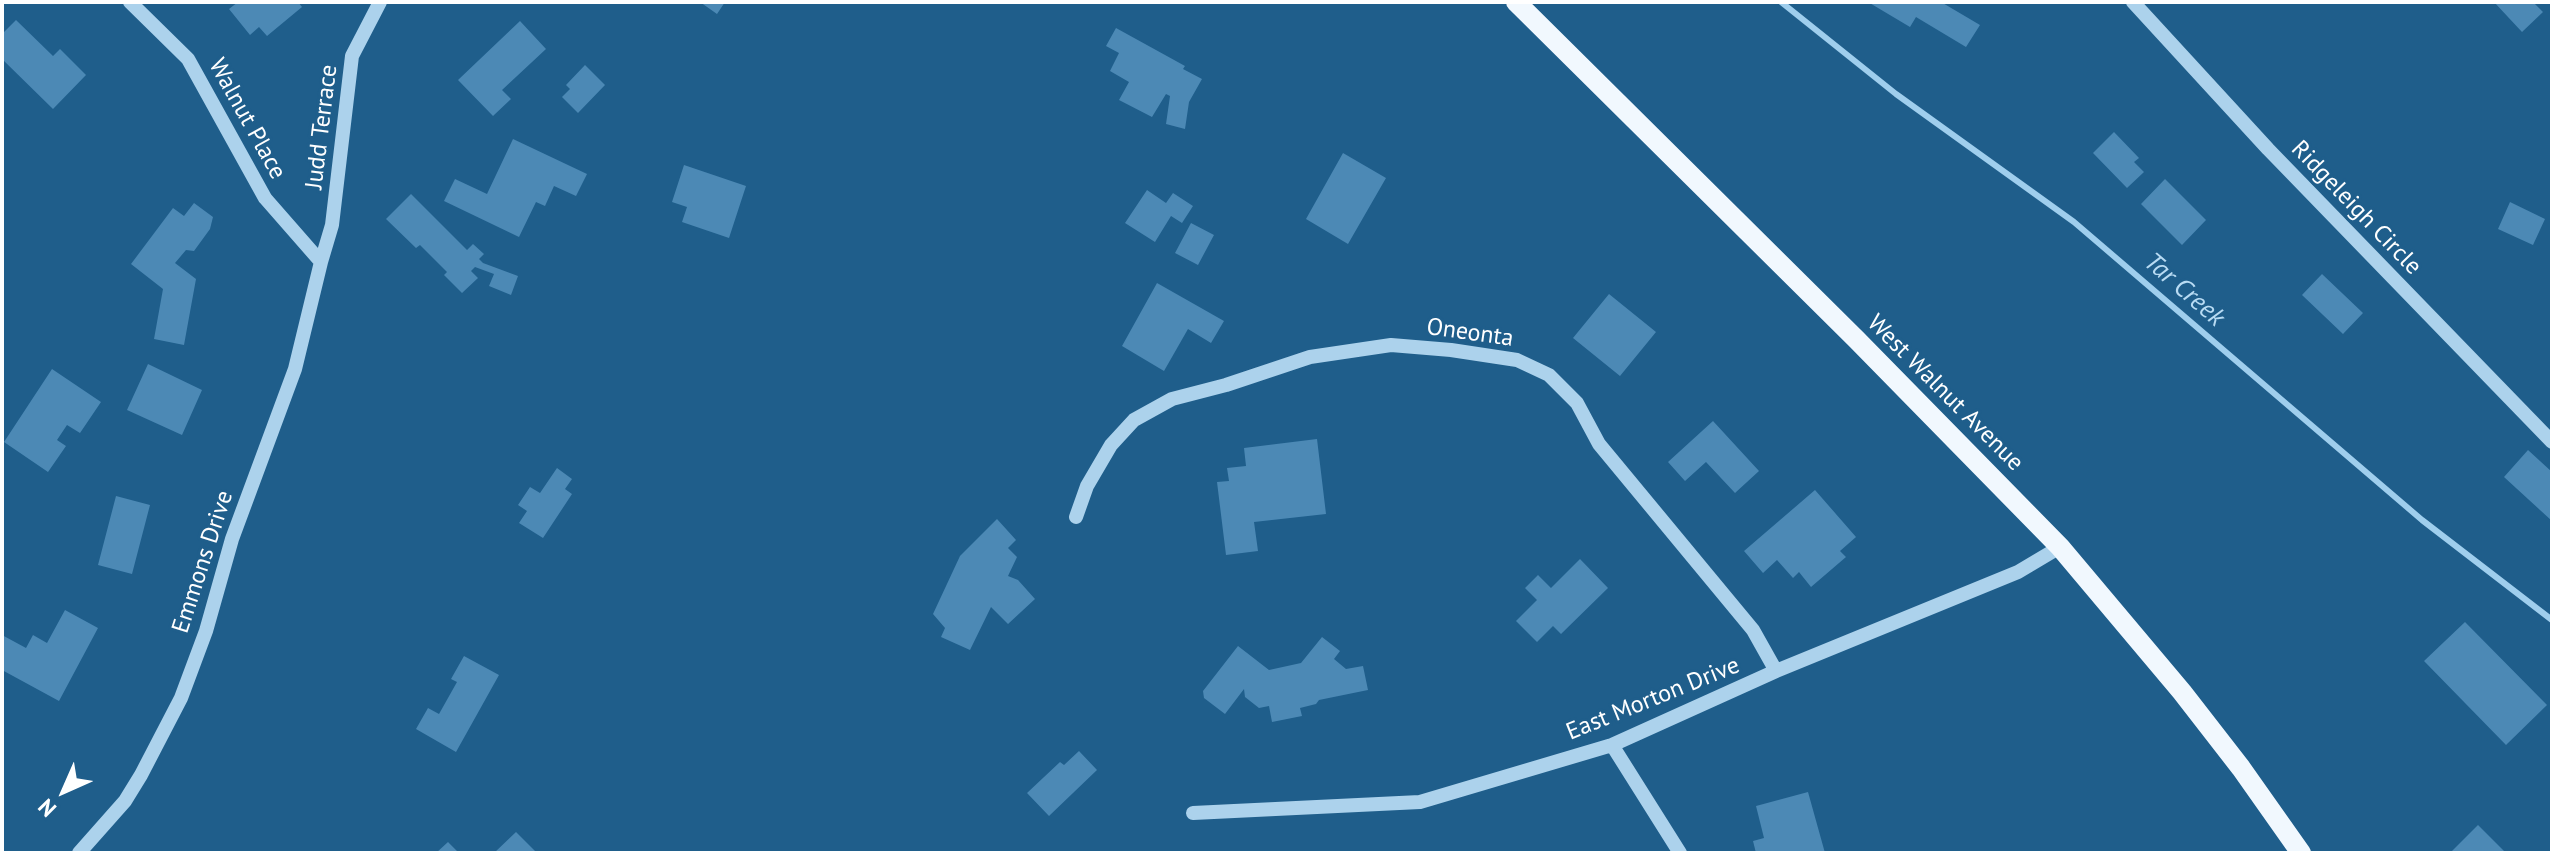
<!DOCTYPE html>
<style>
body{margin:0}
#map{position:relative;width:2554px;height:855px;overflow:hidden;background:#1f5e8b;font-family:"PT Sans",sans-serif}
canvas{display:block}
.frame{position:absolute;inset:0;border:4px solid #fff;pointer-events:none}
.north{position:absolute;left:24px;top:751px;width:80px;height:80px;-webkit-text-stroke:6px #1f5e8b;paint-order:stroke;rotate:225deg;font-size:22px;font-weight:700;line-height:32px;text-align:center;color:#fff}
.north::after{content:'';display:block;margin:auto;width:28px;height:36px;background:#fff;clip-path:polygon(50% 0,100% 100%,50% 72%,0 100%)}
</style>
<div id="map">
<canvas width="2554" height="855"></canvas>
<div class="frame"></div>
<div class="north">N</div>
</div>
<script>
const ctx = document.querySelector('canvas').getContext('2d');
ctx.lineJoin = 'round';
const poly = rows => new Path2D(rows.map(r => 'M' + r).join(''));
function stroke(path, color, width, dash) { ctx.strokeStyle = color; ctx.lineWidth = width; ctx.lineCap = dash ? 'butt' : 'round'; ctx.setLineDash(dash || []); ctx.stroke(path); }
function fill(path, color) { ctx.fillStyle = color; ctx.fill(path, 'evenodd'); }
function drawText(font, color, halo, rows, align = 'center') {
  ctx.font = font + ' "PT Sans",sans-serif'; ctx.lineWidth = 6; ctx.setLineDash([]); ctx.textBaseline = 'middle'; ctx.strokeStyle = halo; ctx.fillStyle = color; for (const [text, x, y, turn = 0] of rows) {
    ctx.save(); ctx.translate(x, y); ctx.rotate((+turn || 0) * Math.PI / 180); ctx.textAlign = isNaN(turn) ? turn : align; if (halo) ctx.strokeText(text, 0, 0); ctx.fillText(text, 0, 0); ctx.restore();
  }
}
const stream = poly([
 [1781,2,1896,94,2074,222,2422,520,2552,620]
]);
const building = poly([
 [238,2,298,2,302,7,267,36,259,27,250,35,229,9],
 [700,2,725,2,717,14],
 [1868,2,1941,2,1980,25,1966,47,1916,17,1910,27],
 [2494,2,2533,2,2543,12,2522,32],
 [16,20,53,56,60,49,86,75,53,109,2,59,2,34],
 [520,21,546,49,502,90,511,99,493,116,458,80],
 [1116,28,1185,66,1183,69,1202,79,1189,102,1185,129,1166,124,1170,96,1166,94,1152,117,1119,100,1129,82,1110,71,1119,53,1106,46],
 [585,65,605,85,578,113,562,97,570,89,566,85],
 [2114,132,2139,158,2134,162,2144,172,2127,188,2093,153],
 [513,139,587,174,576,196,554,186,545,206,536,202,519,237,444,201,455,179,487,194],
 [1343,153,1386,178,1348,244,1306,219],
 [684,165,746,186,729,238,682,222,687,207,672,202],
 [2165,179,2206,220,2182,245,2141,204],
 [1147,190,1166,203,1173,193,1193,206,1182,223,1171,216,1155,242,1125,223],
 [411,194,467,250,473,244,484,254,479,259,483,263,518,276,511,295,489,286,494,274,475,267,471,271,478,278,462,293,444,275,447,272,420,245,416,248,386,219],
 [2510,202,2545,219,2533,245,2498,229],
 [194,203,213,217,210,229,194,251,186,250,175,263,196,279,184,345,154,339,163,289,131,264,173,208,184,216],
 [1191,223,1214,235,1198,265,1175,253],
 [2322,274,2363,313,2343,334,2302,295],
 [1157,283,1224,321,1211,343,1188,329,1164,371,1122,346],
 [1609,294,1656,332,1620,376,1573,338],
 [148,364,202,390,182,435,127,410],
 [52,369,101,402,80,433,67,425,57,440,66,446,48,472,4,442],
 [1713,421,1759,471,1735,493,1706,462,1685,481,1668,462],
 [1317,439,1326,514,1254,522,1258,551,1226,555,1217,482,1229,481,1227,468,1246,466,1244,448],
 [2528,450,2552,472,2552,521,2504,477],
 [557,468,572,479,565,489,572,494,543,538,519,523,527,511,518,505,530,487,540,493],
 [1815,490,1856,537,1840,551,1846,557,1811,587,1799,572,1793,578,1777,560,1763,573,1744,551],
 [116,496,150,505,132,574,98,565],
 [997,519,1016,540,1008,548,1017,557,1008,576,1018,580,1035,599,1008,624,991,607,970,650,941,637,945,628,933,614,960,556],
 [1580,559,1608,588,1561,634,1553,626,1537,642,1516,621,1537,600,1525,588,1538,575,1551,588],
 [65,610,98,628,59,701,2,670,2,635,26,648,33,635,47,643],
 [2465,622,2547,705,2506,745,2424,661],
 [1322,637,1340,651,1334,659,1346,669,1363,666,1368,690,1319,700,1316,704,1300,708,1302,716,1272,722,1269,706,1259,708,1245,697,1244,689,1225,714,1204,698,1203,691,1238,646,1269,670,1301,663],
 [464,656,499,675,456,752,416,729,428,708,439,714,457,682,451,679],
 [1079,751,1097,770,1049,816,1027,793,1060,762,1064,765],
 [1808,792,1825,853,1756,853,1753,841,1764,838,1756,806],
 [2478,825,2506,853,2450,853],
 [516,832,537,853,494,853],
 [448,842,459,853,436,853]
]);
const minor = poly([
 [130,2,188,59,265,198,321,262],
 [2133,2,2268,149,2552,442],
 [1076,517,1087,486,1111,445,1134,420,1172,399,1226,385,1310,357,1391,345,1451,350,1517,360,1549,375,1577,403,1599,444,1753,630,1776,671],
 [1612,745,1680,853],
 [1193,813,1420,802,1612,745,1776,671,2018,572,2060,547],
 [79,853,125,801,141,775,181,698,206,631,232,539,295,369,321,262,332,225,352,56,380,2]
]);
const major = poly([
 [1516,2,1856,339,2060,547,2182,692,2241,768,2301,853]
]);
const streetNames = [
 ["Walnut Place",247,119,61],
 ["Judd Terrace",322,127,-83],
 ["Ridgeleigh Circle",2356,208,46],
 ["Oneonta",1470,333,8],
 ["West Walnut Avenue",1945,393,45],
 ["Emmons Drive",203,562,-72],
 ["East Morton Drive",1653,699,-22]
];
const waterNames = [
 ["Tar Creek",2184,290,41]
];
stroke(stream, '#9fceed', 6);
fill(building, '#4c89b5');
stroke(minor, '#acd2ec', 14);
stroke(major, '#f1f8fe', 20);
drawText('24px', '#fff', '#1f5e8b', streetNames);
drawText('italic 26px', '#b8dbf3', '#1f5e8b', waterNames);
</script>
